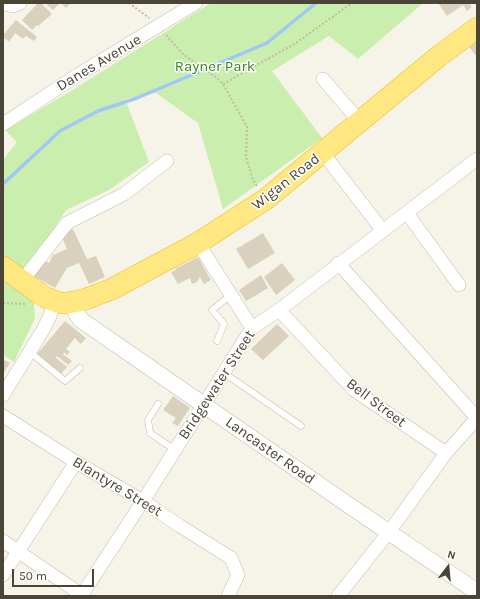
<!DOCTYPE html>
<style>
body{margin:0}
#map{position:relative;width:480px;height:599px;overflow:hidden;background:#f6f4e9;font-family:Karla,sans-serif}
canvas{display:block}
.frame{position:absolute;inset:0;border:4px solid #4a4536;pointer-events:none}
.north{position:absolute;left:428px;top:547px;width:40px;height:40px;-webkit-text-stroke:3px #fff;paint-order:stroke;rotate:16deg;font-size:11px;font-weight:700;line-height:16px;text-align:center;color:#4a4536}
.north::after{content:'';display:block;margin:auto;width:14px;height:18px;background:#4a4536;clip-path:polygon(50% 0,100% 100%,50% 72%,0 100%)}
.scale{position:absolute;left:12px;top:569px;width:82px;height:18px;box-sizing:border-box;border:2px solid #4a4536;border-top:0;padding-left:5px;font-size:12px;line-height:14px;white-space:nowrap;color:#4a4536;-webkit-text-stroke:3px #fff;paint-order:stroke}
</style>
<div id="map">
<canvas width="480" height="599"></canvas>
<div class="frame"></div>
<div class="north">N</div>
<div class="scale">50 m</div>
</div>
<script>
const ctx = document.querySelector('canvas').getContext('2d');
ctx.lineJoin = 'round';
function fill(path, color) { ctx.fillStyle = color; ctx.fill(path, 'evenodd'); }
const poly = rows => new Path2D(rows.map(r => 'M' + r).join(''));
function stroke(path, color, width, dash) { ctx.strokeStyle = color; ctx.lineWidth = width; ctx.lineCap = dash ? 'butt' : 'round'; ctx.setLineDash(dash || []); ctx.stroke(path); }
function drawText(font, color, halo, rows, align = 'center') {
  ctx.font = font + ' Karla,sans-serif'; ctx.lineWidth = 3; ctx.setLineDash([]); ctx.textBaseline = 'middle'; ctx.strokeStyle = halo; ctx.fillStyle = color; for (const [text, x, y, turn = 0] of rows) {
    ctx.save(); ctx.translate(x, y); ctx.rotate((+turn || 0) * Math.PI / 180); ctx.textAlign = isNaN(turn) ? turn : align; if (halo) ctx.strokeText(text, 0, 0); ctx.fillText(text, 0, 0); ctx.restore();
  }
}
const green = poly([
 [211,3,423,3,358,59,329,36,272,71,322,138,223,209,198,123,156,93,125,99,149,162,109,190,66,210,24,274,3,258,3,160,17,142,5,130,71,91],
 [3,281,34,302,35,318,14,362,3,355]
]);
const stream = poly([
 [3,184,60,131,98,111,137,98,267,43,316,3]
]);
const building = poly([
 [38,3,41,3,52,14,38,26,37,25,32,30,22,20],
 [49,3,60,3,53,10,47,5],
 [61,3,71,3,66,8],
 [438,3,469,3,472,7,467,11,463,5,447,16],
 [16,20,37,37,34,41,26,36,23,39,15,33,9,42,3,37,3,35],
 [477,41,477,57,469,47],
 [73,229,87,259,96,256,105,277,89,284,79,263,67,268,55,288,34,276,43,260,49,263,53,255,67,249,61,235],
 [263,233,275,253,248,269,236,249],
 [198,257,211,280,204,284,200,277,197,282,192,284,190,278,178,284,171,272,176,270,175,269],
 [282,263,295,280,276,295,264,277],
 [261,275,268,288,246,301,239,290],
 [65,321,86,338,81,344,75,338,66,349,70,352,67,355,64,352,63,354,72,361,68,365,57,356,56,358,67,367,61,374,37,354],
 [277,324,289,336,263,360,251,349],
 [3,359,10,363,3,374],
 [173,396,190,408,178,426,172,423,176,418,163,410]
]);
const path = poly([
 [129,3,149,18],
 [166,35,184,55,217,78,223,84,247,127,246,157,253,180,257,186],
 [223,84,296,43,352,3],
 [3,303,26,304]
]);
const service = poly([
 [217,341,224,324,212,310,231,295],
 [30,352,65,381,80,368],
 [224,373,301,426],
 [158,404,148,420,150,433,175,450]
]);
const minor = poly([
 [3,4,13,6,20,3],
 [323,79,360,122],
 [3,124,79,74,196,3],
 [323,153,383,231],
 [407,213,459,285],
 [198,243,252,328],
 [338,263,477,418],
 [22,281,67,223,124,194,167,161],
 [279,310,354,390,446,453],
 [3,395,43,330,50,316,54,301],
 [3,416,76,462,143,501,180,526,231,558,238,575,228,596],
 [3,541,82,595],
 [3,575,76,462],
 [81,596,143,501,252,328,279,310,477,159],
 [338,596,389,532,446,453,477,418]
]);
const tertiary = poly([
 [73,302,76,313,81,320,350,506,477,592]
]);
const trunk = poly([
 [3,267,39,293,47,298,60,303,68,303,83,300,112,289,198,243,266,199,439,56,477,28]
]);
const streetNames = [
 ["Danes Avenue",99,63,-31],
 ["Wigan Road",286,182,-38],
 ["Bridgewater Street",217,385,-57],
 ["Bell Street",376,403,37],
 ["Lancaster Road",270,451,35],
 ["Blantyre Street",117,487,31]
];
const parkNames = [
 ["Rayner Park",215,67]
];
fill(green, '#c9eeae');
stroke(stream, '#a0c8f7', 3.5);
fill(building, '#d9d1bd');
stroke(service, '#c2bdaa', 7);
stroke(minor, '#c2bdaa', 14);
stroke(tertiary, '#c2bdaa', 17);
stroke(trunk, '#ecbf2c', 22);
stroke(path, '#c6bc9a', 2, [2, 2]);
stroke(service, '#fff', 6);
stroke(minor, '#fff', 13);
stroke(tertiary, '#fff', 16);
stroke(trunk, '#ffe882', 21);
drawText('15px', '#4a4536', '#fff', streetNames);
drawText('15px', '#3b8323', '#fff', parkNames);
</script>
